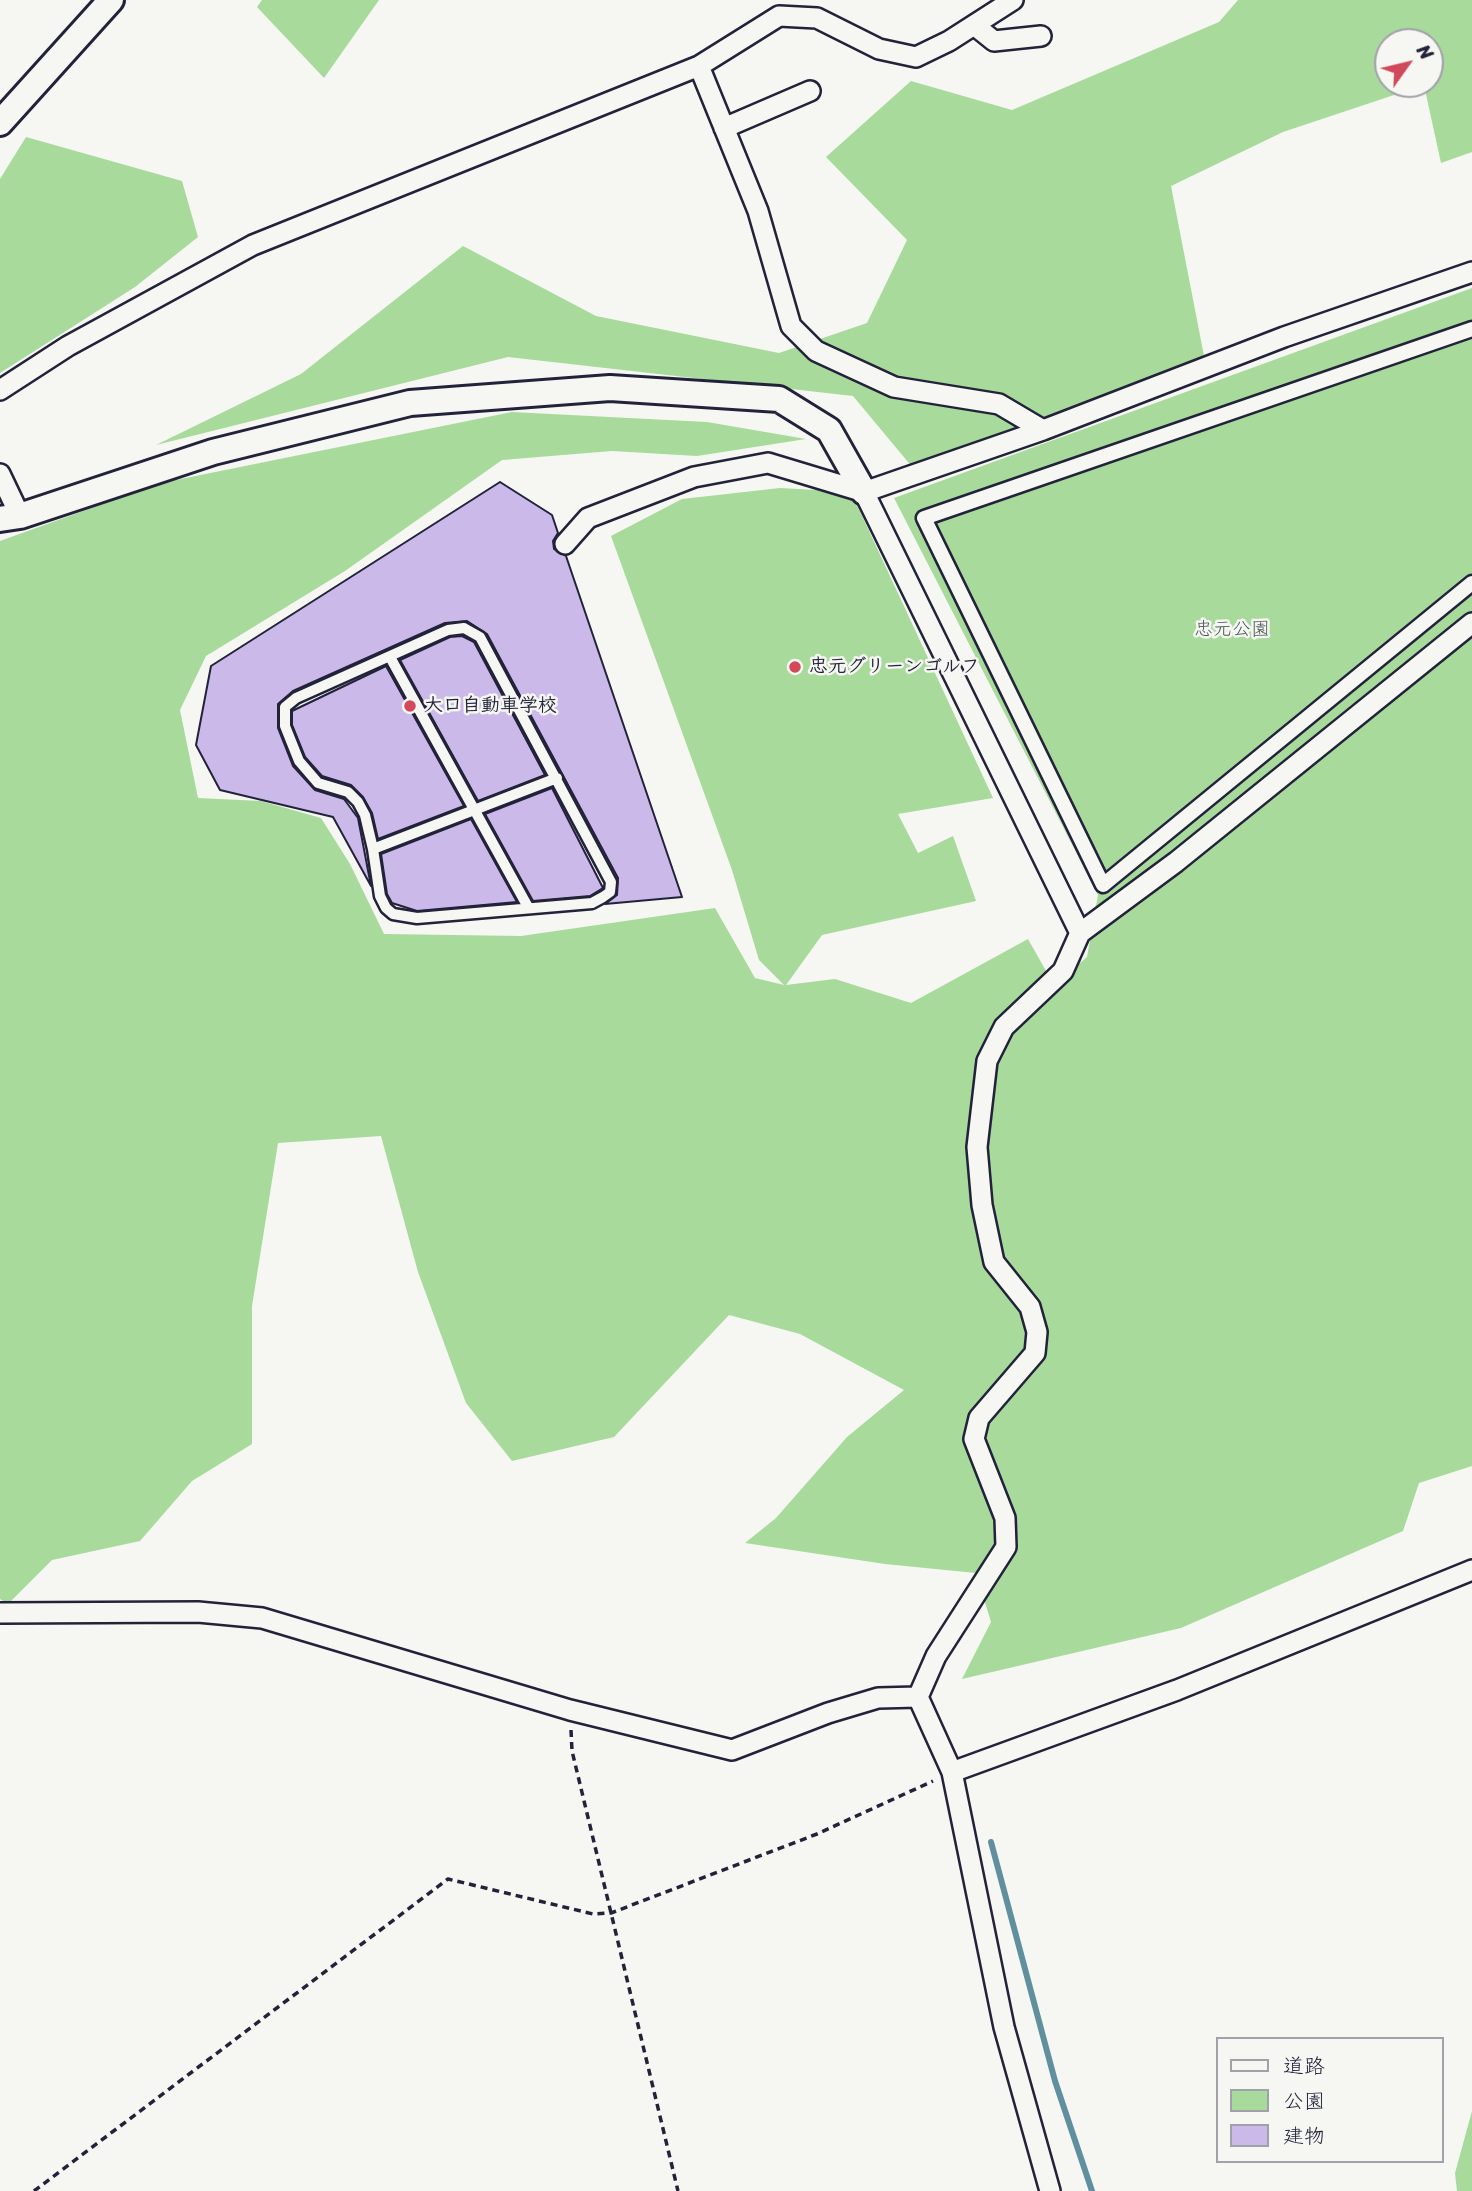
<!DOCTYPE html>
<meta charset="utf-8">
<style>
body{margin:0}
#map{position:relative;width:1472px;height:2191px;overflow:hidden;background:#f6f6f2;font-family:Sriracha,"Klee One",sans-serif}
canvas{display:block}
.legend{position:absolute;left:1216px;top:2037px;width:228px;height:126px;box-sizing:border-box;background:#f6f6f2;border:2px solid #a1a1a9;margin:0;padding:9px 12px;list-style:none;font-size:21px;color:#22223b}
.legend li{display:flex;align-items:center;gap:14px;height:35px}
.legend b{width:35px;border:2px solid #a1a1a9}
.north{position:absolute;left:1374px;top:28px;width:70px;height:70px;box-sizing:border-box;background:#f6f6f2;border:2px solid #a1a1a9;border-radius:50%;rotate:56deg;font-size:19px;font-weight:700;line-height:28px;text-align:center;color:#22223b}
.north::after{content:'';display:block;margin:auto;width:24px;height:32px;background:#d1495b;clip-path:polygon(50% 0,100% 100%,50% 72%,0 100%)}
</style>
<div id="map">
<canvas width="1472" height="2191"></canvas>
<ul class="legend">
<li><b style="height:9px;background:#f6f6f2"></b>道路</li>
<li><b style="height:19px;background:#a8da9c"></b>公園</li>
<li><b style="height:19px;background:#cbb9e9"></b>建物</li>
</ul>
<div class="north">N</div>
</div>
<script>
const ctx = document.querySelector('canvas').getContext('2d');
ctx.lineJoin = 'round';
function fill(path, color) { ctx.fillStyle = color; ctx.fill(path, 'evenodd'); }
const poly = rows => new Path2D(rows.map(r => 'M' + r).join(''));
function stroke(path, color, width, dash) { ctx.strokeStyle = color; ctx.lineWidth = width; ctx.lineCap = dash ? 'butt' : 'round'; ctx.setLineDash(dash || []); ctx.stroke(path); }
function drawText(font, color, halo, rows, align = 'center') {
  ctx.font = font + ' Sriracha,"Klee One",sans-serif'; ctx.lineWidth = 5; ctx.setLineDash([]); ctx.textBaseline = 'middle'; ctx.strokeStyle = halo; ctx.fillStyle = color; for (const [text, x, y, turn = 0] of rows) {
    ctx.save(); ctx.translate(x, y); ctx.rotate((+turn || 0) * Math.PI / 180); ctx.textAlign = isNaN(turn) ? turn : align; if (halo) ctx.strokeText(text, 0, 0); ctx.fillText(text, 0, 0); ctx.restore();
  }
}
const green = poly([
 [262,0,379,0,324,78,257,7],
 [1238,0,1472,0,1472,152,1441,163,1424,85,1283,132,1171,186,1204,356,913,468,853,396,508,357,156,445,301,374,463,246,596,316,779,353,867,323,907,240,826,157,911,81,1012,110,1219,22],
 [1388,42,1430,42,1430,84,1388,84],
 [26,137,182,181,198,237,135,287,0,373,0,179],
 [1472,288,1472,1466,1419,1483,1403,1531,1181,1628,962,1679,991,1622,976,1573,885,1564,745,1543,776,1518,847,1437,904,1390,800,1334,729,1315,614,1437,512,1461,466,1403,418,1272,381,1136,278,1143,252,1306,252,1444,192,1481,140,1541,52,1560,8,1604,0,1599,0,541,161,483,512,412,707,422,806,439,697,456,612,451,502,460,345,571,206,656,180,710,198,798,261,801,321,818,350,864,384,934,521,936,715,908,755,978,784,985,759,960,732,870,611,536,682,499,780,488,851,492,993,798,898,814,918,853,953,836,976,901,822,935,786,985,835,979,911,1003,1028,939,1054,985,1087,957,1098,895,894,498],
 [1472,2111,1472,2191,1457,2191,1455,2173]
]);
const stream = poly([
 [991,1842,1055,2081,1092,2191]
]);
const building = poly([
 [500,482,552,515,558,533,553,541,554,549,566,556,682,897,605,904,617,895,618,878,487,634,467,621,445,623,293,691,278,704,278,728,293,766,315,790,344,799,358,818,371,886,333,817,220,790,196,745,211,666,500,482],
 [462,636,474,642,545,775,478,801,400,660,450,637,462,636],
 [386,666,464,806,378,839,372,813,363,797,351,785,322,776,305,757,292,725,292,711,386,666],
 [552,788,603,888,590,896,533,901,485,814,552,788],
 [471,819,517,902,417,911,392,903,387,894,381,854,471,819]
]);
const path = poly([
 [571,1730,572,1751,678,2191],
 [34,2191,448,1879,593,1914,611,1913,817,1834,933,1781]
]);
const service = poly([
 [464,628,480,637,611,882,610,892,603,897,592,903,417,918,393,914,386,908,380,896,373,849,365,815,358,802,348,792,318,783,299,761,285,726,285,707,296,698,448,630,464,628],
 [390,657,528,907],
 [373,849,557,778]
]);
const pedestrian = poly([
 [1472,329,924,518,1103,885,1472,583]
]);
const minor = poly([
 [974,25,994,41,1041,36],
 [699,66,758,211,791,326,816,351,894,387,999,404,1043,430],
 [724,128,810,91],
 [0,390,68,346,253,245,699,66,779,16,817,18,879,49,916,57,949,41,1013,0],
 [0,474,20,516],
 [864,492,1080,933],
 [565,544,588,518,694,477,768,463,864,492,1043,430,1284,337,1472,272],
 [0,1613,198,1612,262,1618,570,1710,732,1750,828,1713,878,1698,918,1697],
 [952,1772,1177,1690,1472,1570],
 [1050,2191,1004,2027,952,1772,918,1697,936,1656,1006,1547,1005,1518,974,1439,979,1418,1035,1353,1037,1332,1030,1307,994,1262,982,1205,977,1147,987,1061,1004,1027,1063,971,1080,933,1176,862,1472,623]
]);
const tertiary = poly([
 [0,123,111,0],
 [0,519,20,516,213,452,410,403,610,388,779,399,829,430,864,492]
]);
const markers = [
 [795,667,7,"#d1495b"],
 [410,706,7,"#d1495b"]
];
const parkNames = [
 ["忠元公園",1232,630]
];
const poiNames = [
 ["忠元グリーンゴルフ",809,667],
 ["大口自動車学校",424,706]
];
fill(green, '#a8da9c');
stroke(stream, '#60909d', 6);
fill(building, '#cbb9e9');
stroke(building, '#22223b', 2);
stroke(service, '#22223b', 15);
stroke(pedestrian, '#22223b', 19);
stroke(minor, '#22223b', 24);
stroke(tertiary, '#22223b', 30);
stroke(path, '#22223b', 3.5, [7, 5]);
stroke(service, '#f6f6f2', 10);
stroke(pedestrian, '#f6f6f2', 14);
stroke(minor, '#f6f6f2', 19);
stroke(tertiary, '#f6f6f2', 24);
for (const [x, y, r, color] of markers) { const dot = new Path2D(); dot.arc(x, y, r, 0, 2 * Math.PI); ctx.fillStyle = color; ctx.fill(dot); stroke(dot, '#f6f6f2', 2.5); }
drawText('19px', '#4a5958', '#f6f6f2', parkNames);
drawText('bold 19px', '#22223b', '#f6f6f2', poiNames, 'left');
</script>
